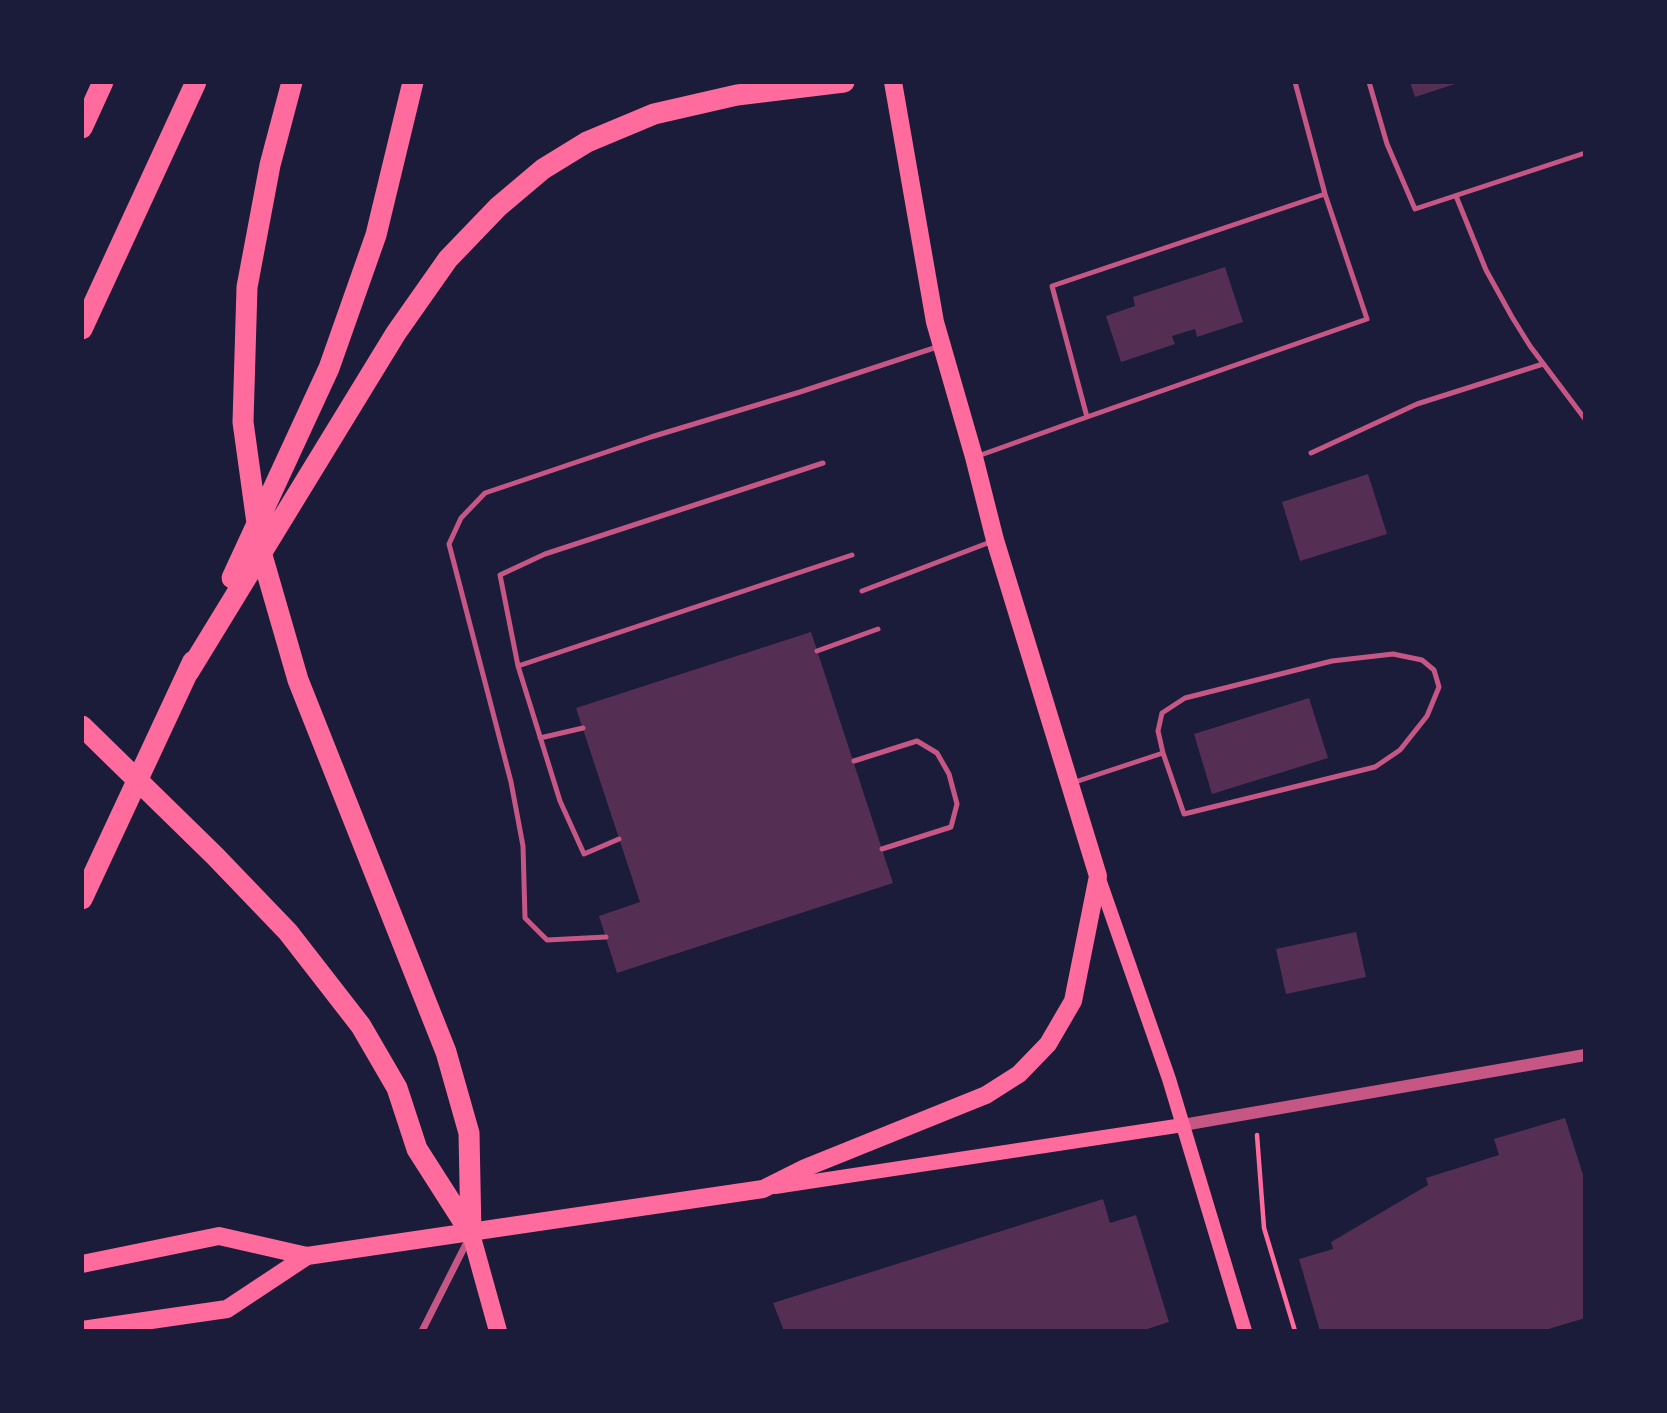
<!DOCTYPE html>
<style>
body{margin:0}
#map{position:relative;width:1667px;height:1413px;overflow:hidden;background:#1b1b3a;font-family:"Source Sans 3",sans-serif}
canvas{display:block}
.frame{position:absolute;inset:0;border:84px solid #1b1b3a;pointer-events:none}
</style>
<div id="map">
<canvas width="1667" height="1413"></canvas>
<div class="frame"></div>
</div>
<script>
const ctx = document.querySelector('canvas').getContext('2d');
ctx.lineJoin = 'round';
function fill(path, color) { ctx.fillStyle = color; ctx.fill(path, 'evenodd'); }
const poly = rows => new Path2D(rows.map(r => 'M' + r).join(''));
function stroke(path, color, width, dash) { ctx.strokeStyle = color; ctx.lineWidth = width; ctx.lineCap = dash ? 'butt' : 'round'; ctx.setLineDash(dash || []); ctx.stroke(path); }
const building = poly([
 [1410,82,1458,82,1458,83,1415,97],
 [1225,267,1243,322,1197,337,1195,329,1172,336,1175,344,1121,362,1106,316,1135,306,1133,297],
 [1368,474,1387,534,1300,561,1282,502],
 [811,632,893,883,617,973,599,916,640,902,576,708],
 [1309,698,1328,758,1212,794,1194,734],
 [1356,932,1366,977,1286,994,1276,949],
 [1565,1118,1585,1181,1585,1318,1542,1331,1320,1331,1299,1259,1333,1249,1331,1242,1428,1185,1426,1178,1499,1155,1494,1139],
 [1103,1199,1110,1223,1136,1215,1169,1322,1141,1331,784,1331,773,1303]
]);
const path = poly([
 [1257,1135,1264,1228,1295,1331]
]);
const service = poly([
 [1295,82,1325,194,1367,319,1087,417,1052,286,1325,194],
 [1369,82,1387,144,1415,209,1585,153],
 [1456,196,1486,270,1512,317,1530,346,1585,419],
 [1311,453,1417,404,1543,364],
 [978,456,1087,417],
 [862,591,993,541],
 [817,651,878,629],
 [518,666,852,555],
 [540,738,583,728],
 [854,761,917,741,937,753,949,774,957,804,951,827,882,849],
 [1072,783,1163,753,1158,731,1162,713,1185,698,1332,661,1393,654,1422,660,1434,670,1439,687,1427,716,1400,750,1375,767,1184,814,1163,753],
 [619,839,584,854,560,801,518,666,500,575,545,554,823,463],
 [606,937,547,940,525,918,523,846,511,782,449,544,461,518,485,493,651,437,800,392,937,347]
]);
const minor = poly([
 [422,1331,469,1238]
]);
const tertiary = poly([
 [1183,1125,1585,1055]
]);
const secondary = poly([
 [1098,876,1169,1079,1245,1331],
 [775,1187,1183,1125]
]);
const primary = poly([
 [471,1234,498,1331],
 [82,1264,219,1236,307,1256,763,1189,805,1168,986,1095,1019,1074,1048,1044,1073,1001,1098,876,995,540,974,457,935,322,893,82],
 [82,1330,227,1309,307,1256]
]);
const motorway = poly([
 [292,82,270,165,247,287,243,422,261,552,298,680,446,1052,469,1133,471,1234],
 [82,128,103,82],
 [82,329,196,82],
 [232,578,329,368,376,235,413,82],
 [188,673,396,333,448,259,498,207,543,169,587,142,654,114,737,95,844,82],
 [82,726,215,856,288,932,361,1026,397,1088,417,1149,470,1232],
 [82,899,193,661]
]);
fill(building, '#542f53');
stroke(path, '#ff6b9d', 4.5);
stroke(service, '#c65784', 5);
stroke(minor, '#c65784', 7);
stroke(tertiary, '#c65784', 12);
stroke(secondary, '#ff6b9d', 14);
stroke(primary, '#ff6b9d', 18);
stroke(motorway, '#ff6b9d', 21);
</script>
